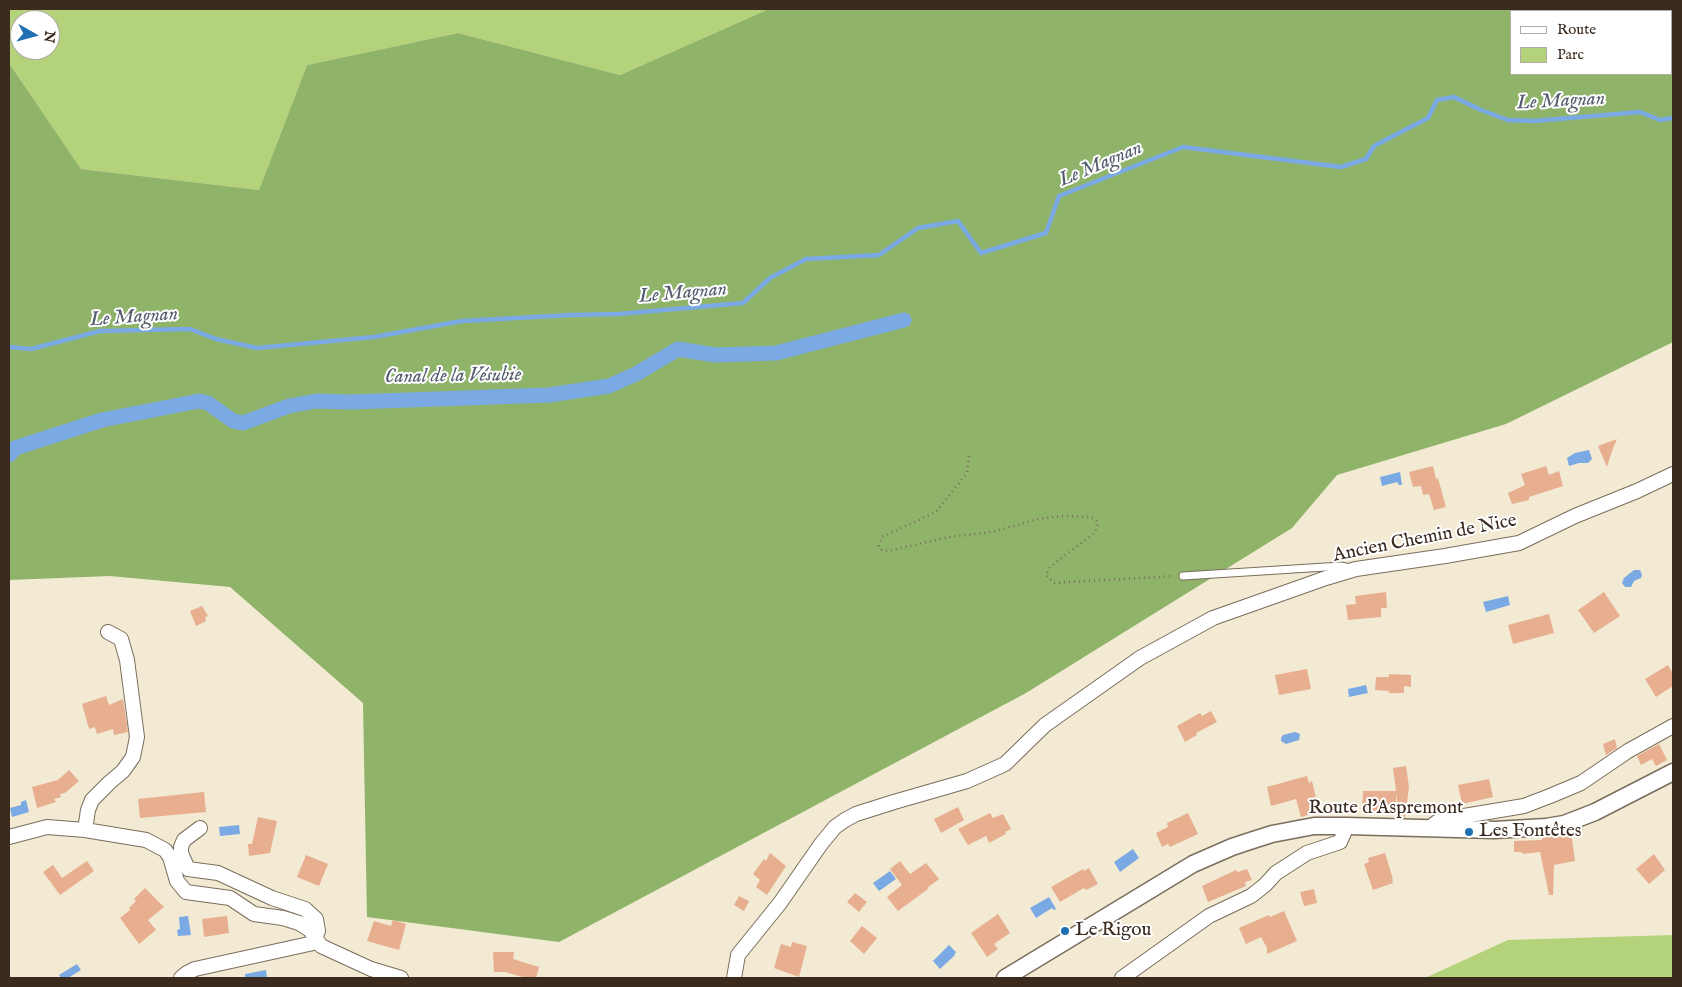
<!DOCTYPE html>
<meta charset="utf-8">
<style>
body{margin:0}
#map{position:relative;width:1682px;height:987px;overflow:hidden;background:#f2ead2;font-family:"IM FELL English",serif}
canvas{display:block}
.frame{position:absolute;inset:0;border:10px solid #3b2a1e;pointer-events:none}
.legend{position:absolute;left:1510px;top:10px;width:162px;height:65px;box-sizing:border-box;background:#fff;border:1px solid #b1aaa5;margin:0;padding:6px 9px;list-style:none;font-size:15px;color:#3b2a1e}
.legend li{display:flex;align-items:center;gap:10px;height:25px}
.legend b{width:25px;border:1px solid #b1aaa5}
.north{position:absolute;left:10px;top:10px;width:50px;height:50px;box-sizing:border-box;background:#fff;border:1px solid #b1aaa5;border-radius:50%;rotate:97deg;font-size:14px;font-weight:700;line-height:20px;text-align:center;color:#3b2a1e}
.north::after{content:'';display:block;margin:auto;width:18px;height:22px;background:#1f6fb2;clip-path:polygon(50% 0,100% 100%,50% 72%,0 100%)}
</style>
<div id="map">
<canvas width="1682" height="987"></canvas>
<div class="frame"></div>
<ul class="legend">
<li><b style="height:6px;background:#fff"></b>Route</li>
<li><b style="height:14px;background:#b4d279"></b>Parc</li>
</ul>
<div class="north">N</div>
</div>
<script>
const ctx = document.querySelector('canvas').getContext('2d');
ctx.lineJoin = 'round';
function fill(path, color) { ctx.fillStyle = color; ctx.fill(path, 'evenodd'); }
const poly = rows => new Path2D(rows.map(r => 'M' + r).join(''));
function stroke(path, color, width, dash) { ctx.strokeStyle = color; ctx.lineWidth = width; ctx.lineCap = dash ? 'butt' : 'round'; ctx.setLineDash(dash || []); ctx.stroke(path); }
function drawText(font, color, halo, rows, align = 'center') {
  ctx.font = font + ' "IM FELL English",serif'; ctx.lineWidth = 4; ctx.setLineDash([]); ctx.textBaseline = 'middle'; ctx.strokeStyle = halo; ctx.fillStyle = color; for (const [text, x, y, turn = 0] of rows) {
    ctx.save(); ctx.translate(x, y); ctx.rotate((+turn || 0) * Math.PI / 180); ctx.textAlign = isNaN(turn) ? turn : align; if (halo) ctx.strokeText(text, 0, 0); ctx.fillText(text, 0, 0); ctx.restore();
  }
}
const green = poly([
 [9,9,769,9,620,75,458,33,307,65,259,190,81,169,9,63],
 [20,20,50,20,50,50,20,50],
 [1673,935,1673,978,1425,978,1508,940]
]);
const forest = poly([
 [769,9,1673,9,1673,342,1506,424,1337,475,1292,528,1026,693,559,942,367,917,363,703,230,587,110,576,9,580,9,63,81,169,259,190,307,65,458,33,620,75],
 [1511,11,1671,11,1671,74,1511,74]
]);
const water = poly([
 [1589,450,1592,459,1588,463,1579,463,1569,466,1567,458,1575,453],
 [1400,472,1402,485,1399,485,1397,482,1382,486,1380,477],
 [1634,570,1640,570,1642,575,1641,578,1634,581,1631,587,1625,587,1622,583,1624,578],
 [1508,596,1510,605,1486,612,1483,602],
 [1366,685,1368,693,1349,697,1348,689],
 [1295,732,1300,734,1299,740,1286,744,1281,741,1281,738,1283,735],
 [26,800,29,812,12,817,10,808,21,805,21,802],
 [239,825,240,834,220,836,219,827],
 [1133,849,1139,858,1120,872,1114,862],
 [890,871,896,879,879,891,873,883],
 [1049,897,1056,909,1054,910,1052,908,1036,918,1030,908],
 [188,916,191,935,178,936,177,930,180,929,179,917],
 [949,945,956,952,954,956,940,969,933,961],
 [77,964,81,970,68,978,61,978,59,975],
 [266,970,267,978,245,978,245,974]
]);
const stream = poly([
 [9,347,31,349,100,331,190,329,216,339,257,348,374,337,462,321,571,315,619,314,743,303,770,278,806,259,879,255,918,228,958,221,981,253,1046,233,1059,196,1183,147,1341,167,1366,159,1374,146,1428,118,1437,100,1454,97,1481,110,1508,120,1534,121,1640,112,1660,120,1673,118]
]);
const canal = poly([
 [9,455,15,448,102,420,199,401,208,403,233,421,243,423,289,406,316,401,352,402,549,395,609,386,636,374,678,349,715,355,776,353,904,320]
]);
const building = poly([
 [1617,439,1612,451,1607,467,1598,446],
 [1433,466,1436,479,1438,478,1446,507,1434,510,1429,494,1423,495,1421,486,1413,487,1409,472],
 [1546,466,1549,475,1559,471,1563,486,1529,497,1529,500,1512,504,1508,493,1525,485,1521,474],
 [1386,592,1387,608,1381,608,1381,617,1348,620,1346,605,1356,604,1355,596],
 [1604,592,1620,616,1594,633,1578,610],
 [202,606,208,616,205,617,206,621,196,626,190,611],
 [1549,614,1554,633,1513,644,1508,625],
 [1668,665,1673,674,1673,686,1656,697,1645,679],
 [1307,669,1311,689,1279,695,1275,675],
 [1389,674,1411,675,1411,687,1404,686,1404,693,1389,693,1389,691,1375,690,1376,677,1389,677],
 [106,696,109,705,123,699,128,732,114,735,113,729,97,734,95,727,89,729,82,704],
 [1211,711,1217,722,1196,733,1197,735,1185,742,1177,726,1200,713,1202,716],
 [1615,739,1617,748,1606,755,1603,744],
 [1659,744,1667,760,1656,766,1652,759,1641,765,1637,756],
 [1406,766,1409,787,1405,818,1400,817,1396,794,1396,813,1362,812,1363,791,1396,791,1393,768],
 [69,770,79,781,65,793,60,794,61,797,54,799,56,802,37,808,32,787,58,780],
 [1307,776,1309,783,1312,781,1316,798,1314,798,1318,812,1301,817,1296,799,1271,806,1267,787],
 [1489,779,1493,797,1462,804,1458,785],
 [204,792,206,812,140,818,138,799],
 [958,807,964,820,941,833,934,819],
 [990,813,993,818,1003,814,1011,829,1005,832,1006,834,989,843,986,836,968,845,958,829],
 [1188,813,1198,834,1170,847,1168,844,1162,847,1156,833,1168,827,1167,823],
 [258,817,277,821,270,853,249,856,248,844,252,844],
 [1571,832,1575,861,1554,865,1553,895,1549,895,1540,852,1523,854,1521,852,1514,852,1514,841,1542,840,1542,837],
 [770,853,786,866,767,895,756,887,760,880,753,874,764,859,766,861],
 [1385,853,1393,879,1392,879,1393,883,1373,890,1364,864,1369,862,1368,858],
 [1654,854,1665,870,1649,884,1636,869],
 [306,855,328,864,319,886,297,877],
 [87,861,94,871,60,895,43,872,53,865,62,878],
 [900,861,910,874,926,863,939,879,927,888,928,889,898,911,887,897,902,885,890,869],
 [1089,868,1098,884,1086,890,1084,888,1060,902,1051,887,1083,869,1084,871],
 [1247,869,1252,880,1245,882,1246,886,1208,902,1202,886,1236,870,1238,872],
 [145,888,164,907,148,920,156,930,139,944,120,918,130,910,129,908,136,901,134,899],
 [1314,889,1317,903,1304,906,1300,892],
 [855,893,867,902,859,912,847,902],
 [739,896,749,901,744,911,734,905],
 [1284,911,1297,941,1267,954,1267,948,1261,937,1246,944,1239,928,1269,915,1270,917],
 [998,914,1010,933,994,944,998,949,987,957,971,933],
 [227,916,229,933,204,937,202,919],
 [393,920,406,924,399,950,367,941,374,921,391,926],
 [862,926,877,938,864,954,850,941],
 [792,942,807,946,799,977,774,968,781,944,791,947],
 [493,952,514,952,513,959,539,967,536,978,526,978,505,972,494,972]
]);
const path = poly([
 [969,456,967,473,936,512,882,537,879,546,882,550,888,551,949,537,992,532,1038,519,1064,516,1089,517,1095,519,1098,523,1097,528,1093,534,1050,567,1046,575,1054,583,1174,576]
]);
const service = poly([
 [1183,576,1341,566,1350,568]
]);
const minor = poly([
 [200,828,184,840,181,847,181,853,188,869,218,873,272,898,305,909,316,919,318,931,315,937],
 [1429,828,1437,822,1446,819,1524,806,1550,796,1581,783,1628,751,1673,726],
 [85,830,88,810,92,800,110,782,123,771,133,757,137,737,127,660,121,639,108,632],
 [9,837,47,827,85,830,146,840,165,850,170,857,177,881,186,892,230,898,254,914,283,918,299,923,310,930,321,946,371,969,401,978],
 [181,978,187,973,195,969,318,942],
 [734,978,738,955,780,903,821,844,835,827,845,820,856,814,894,802,967,781,1005,764,1045,725,1140,658,1213,618,1326,578,1356,569,1445,556,1519,543,1575,516,1637,491,1673,474],
 [1122,978,1209,916,1251,896,1265,885,1276,873,1307,853,1340,842,1347,826]
]);
const tertiary = poly([
 [1005,978,1193,864,1232,847,1247,842,1272,834,1314,826,1347,826,1494,830,1546,827,1564,824,1595,812,1673,772]
]);
const markers = [
 [1469,832,5,"#1f6fb2"],
 [1065,931,5,"#1f6fb2"]
];
const streetNames = [
 ["Ancien Chemin de Nice",1425,539,-11],
 ["Route d'Aspremont",1386,809]
];
const poiNames = [
 ["Les Fontêtes",1479,832],
 ["Le Rigou",1075,931]
];
const waterNames = [
 ["Le Magnan",1561,102,-3],
 ["Le Magnan",1101,165,-23],
 ["Le Magnan",683,294,-5],
 ["Le Magnan",134,318,-4],
 ["Canal de la Vésubie",453,377,-1]
];
fill(green, '#b4d279');
fill(forest, '#8fb469');
fill(water, '#7aa9e4');
stroke(stream, '#7aa9e4', 4.5);
stroke(canal, '#7aa9e4', 15);
fill(building, '#e7af90');
stroke(service, '#7b6d5d', 9);
stroke(minor, '#7b6d5d', 16);
stroke(tertiary, '#7b6d5d', 19);
stroke(path, '#7b6d5d', 2.5, [1, 4]);
stroke(service, '#fff', 7);
stroke(minor, '#fff', 14);
stroke(tertiary, '#fff', 16);
for (const [x, y, r, color] of markers) { const dot = new Path2D(); dot.arc(x, y, r, 0, 2 * Math.PI); ctx.fillStyle = color; ctx.fill(dot); stroke(dot, '#fff', 2); }
drawText('19px', '#3b2a1e', '#fff', streetNames);
drawText('19px', '#3b2a1e', '#fff', poiNames, 'left');
drawText('italic 20px', '#545d6d', '#fff', waterNames);
</script>
